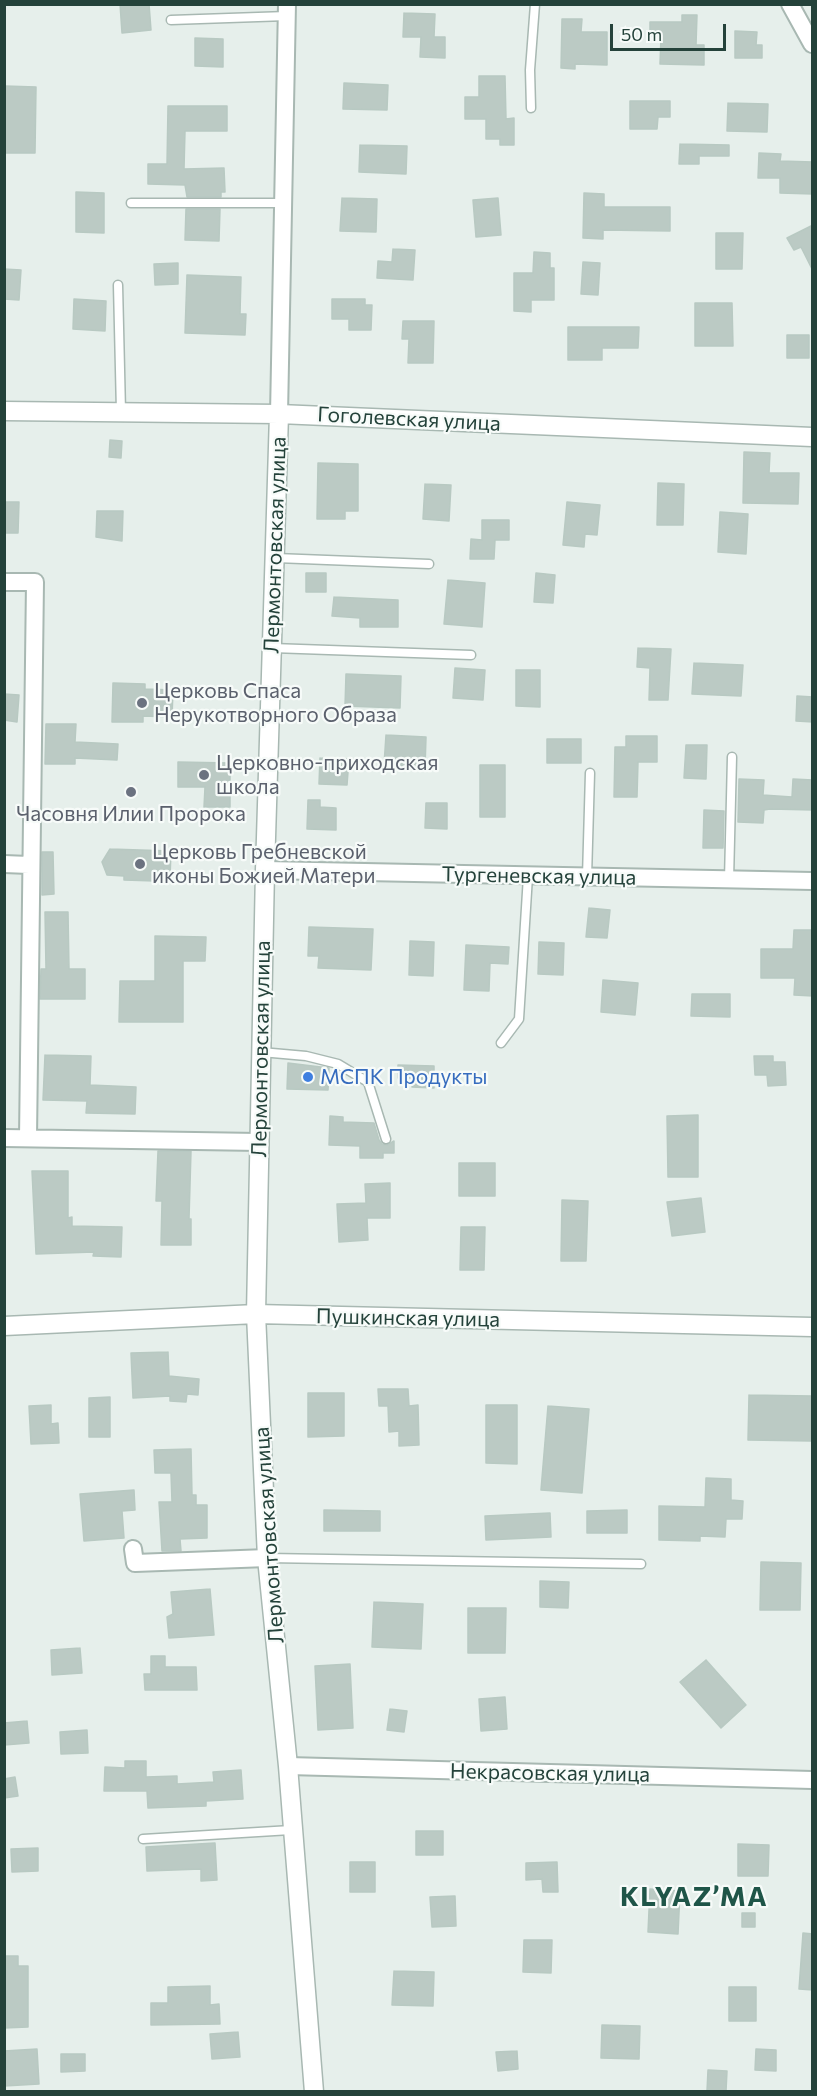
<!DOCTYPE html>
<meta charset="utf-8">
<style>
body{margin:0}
#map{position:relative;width:817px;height:2096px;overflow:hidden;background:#e6efeb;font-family:Commissioner,sans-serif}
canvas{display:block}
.frame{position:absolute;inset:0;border:6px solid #24423a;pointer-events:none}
.scale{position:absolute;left:610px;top:24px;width:116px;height:27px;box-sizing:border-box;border:3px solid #24423a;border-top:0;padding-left:8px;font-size:18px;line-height:21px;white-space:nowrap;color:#24423a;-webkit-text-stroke:4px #f7fbf9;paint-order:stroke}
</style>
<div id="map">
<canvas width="817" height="2096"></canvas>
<div class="frame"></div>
<div class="scale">50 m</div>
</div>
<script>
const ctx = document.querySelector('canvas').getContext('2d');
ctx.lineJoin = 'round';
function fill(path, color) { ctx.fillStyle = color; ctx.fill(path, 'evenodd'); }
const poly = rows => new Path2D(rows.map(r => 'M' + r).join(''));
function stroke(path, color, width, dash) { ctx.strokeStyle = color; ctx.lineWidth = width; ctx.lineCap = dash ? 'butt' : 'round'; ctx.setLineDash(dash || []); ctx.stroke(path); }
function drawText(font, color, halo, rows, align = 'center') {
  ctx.font = font + ' Commissioner,sans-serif'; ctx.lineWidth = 4.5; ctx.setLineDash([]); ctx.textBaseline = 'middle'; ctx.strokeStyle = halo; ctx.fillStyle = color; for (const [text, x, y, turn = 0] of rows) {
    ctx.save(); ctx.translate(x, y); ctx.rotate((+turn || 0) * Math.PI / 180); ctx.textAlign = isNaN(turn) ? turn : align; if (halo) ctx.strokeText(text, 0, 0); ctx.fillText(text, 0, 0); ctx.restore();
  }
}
const building = poly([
 [120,4,149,4,151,30,122,33,120,4],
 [404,13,435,14,434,37,445,37,445,58,420,57,421,37,403,37,404,13],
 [682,15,697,15,696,45,704,45,704,65,660,64,661,36,650,36,650,22,682,22,682,15],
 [562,19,582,19,581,32,607,32,607,65,575,64,575,69,561,68,562,19],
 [735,31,757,32,756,45,762,45,762,58,735,58,735,31],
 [195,38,223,39,223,67,195,66,195,38],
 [479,76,505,76,506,119,514,118,514,145,500,145,500,139,486,139,486,119,465,119,465,97,479,97,479,76],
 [344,83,388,85,387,110,343,109,344,83],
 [5,86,36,87,35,153,4,153,5,86],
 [630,101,670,101,670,117,658,117,657,129,630,129,630,101],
 [728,103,768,104,767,132,727,131,728,103],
 [168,106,227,106,227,131,185,131,184,169,224,168,225,192,221,192,221,197,187,197,185,185,148,184,148,164,167,164,168,106],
 [680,144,729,145,729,156,699,156,699,164,679,164,680,144],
 [360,145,407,146,406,174,359,172,360,145],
 [759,153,781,154,780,161,813,162,813,194,780,193,780,178,758,178,759,153],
 [76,192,104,193,104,233,76,232,76,192],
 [584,193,604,194,604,207,670,207,670,231,603,230,603,239,583,238,584,193],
 [342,198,377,199,376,232,340,231,342,198],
 [498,198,501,235,476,237,473,200,498,198],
 [186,209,220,209,219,241,185,240,186,209],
 [813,225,813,271,801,247,794,250,787,238,813,225],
 [716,233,743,233,742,269,716,269,716,233],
 [393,249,415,250,413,280,377,278,378,261,392,262,393,249],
 [534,252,550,253,550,268,554,268,554,300,531,300,531,312,514,311,514,273,533,273,534,252],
 [583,262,600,263,598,295,581,294,583,262],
 [178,263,178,284,155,285,154,264,178,263],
 [4,269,21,270,19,300,4,299,4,269],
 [187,275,241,277,240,314,246,314,245,335,185,333,187,275],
 [74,299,106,301,105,331,73,329,74,299],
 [332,299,365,299,365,305,372,305,371,330,349,330,349,319,332,319,332,299],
 [695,303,732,303,733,346,695,346,695,303],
 [403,321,434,321,433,363,408,363,409,339,402,339,403,321],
 [568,327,639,327,638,348,602,348,602,360,568,360,568,327],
 [787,335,809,335,809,358,787,358,787,335],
 [110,440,122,441,121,458,109,457,110,440],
 [744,452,770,453,769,473,799,473,798,504,743,503,744,452],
 [318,463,358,464,358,511,345,511,345,519,317,519,318,463],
 [658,483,684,484,683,525,657,525,658,483],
 [425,484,451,485,449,521,423,519,425,484],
 [4,502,19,502,18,533,4,533,4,502],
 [567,502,600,505,597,535,585,534,584,547,563,545,567,502],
 [97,511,123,511,122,541,96,537,97,511],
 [720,512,748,514,746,554,718,552,720,512],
 [482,520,509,520,509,540,495,540,494,559,470,559,471,539,482,540,482,520],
 [306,573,326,573,326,592,306,592,306,573],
 [536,573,555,575,553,603,534,602,536,573],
 [448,580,485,583,482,627,444,624,448,580],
 [334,597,398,600,398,627,360,627,360,618,332,616,334,597],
 [638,648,671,649,668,700,649,700,650,668,637,667,638,648],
 [694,663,743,665,741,696,692,694,694,663],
 [455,668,485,670,483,700,453,698,455,668],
 [516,670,540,670,540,707,516,706,516,670],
 [346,674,401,676,400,708,345,706,346,674],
 [113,683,145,684,145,689,173,690,172,717,143,716,143,722,112,722,113,683],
 [4,694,19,695,17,722,4,720,4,694],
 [797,696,813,697,813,722,796,721,797,696],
 [46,724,76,724,75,742,118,744,117,760,75,758,75,764,45,764,46,724],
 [386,735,426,737,425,768,384,765,386,735],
 [626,736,657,736,657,762,638,762,637,797,614,797,615,747,626,747,626,736],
 [547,739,581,739,581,763,547,763,547,739],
 [686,745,707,745,706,779,684,778,686,745],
 [320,758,349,759,347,785,319,784,320,758],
 [178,762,230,763,230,807,204,807,205,787,178,787,178,762],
 [480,765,505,765,505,817,480,817,480,765],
 [739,779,764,780,763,795,792,797,793,779,813,780,813,810,770,809,764,810,763,823,738,822,739,779],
 [308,800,320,800,320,807,336,808,336,830,307,829,308,800],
 [426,803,447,803,447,829,425,828,426,803],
 [704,810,724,811,723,848,703,848,704,810],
 [110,849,171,851,170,878,155,877,155,881,124,880,124,876,107,875,102,862,110,849],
 [42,852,53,852,54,894,42,895,42,852],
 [589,908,610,910,607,938,586,937,589,908],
 [45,912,68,912,69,969,85,969,85,999,40,999,41,969,46,969,45,912],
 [309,927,373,929,371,970,318,968,319,956,308,956,309,927],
 [794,930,813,930,813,996,794,995,795,978,761,978,761,949,793,949,794,930],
 [155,936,206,937,205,961,183,961,183,1022,119,1022,120,981,155,981,155,936],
 [410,941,434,942,433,976,409,975,410,941],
 [539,942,564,943,563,975,538,974,539,942],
 [466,945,509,947,508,964,490,963,489,991,464,990,466,945],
 [603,980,638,983,635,1015,601,1012,603,980],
 [692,994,730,994,730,1017,691,1016,692,994],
 [45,1055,91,1056,90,1085,136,1087,135,1114,86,1113,87,1101,43,1100,45,1055],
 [754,1056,773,1056,773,1062,785,1062,786,1085,768,1086,767,1075,755,1075,754,1056],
 [288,1063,329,1068,328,1090,287,1089,288,1063],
 [398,1065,434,1066,434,1088,412,1087,412,1078,398,1078,398,1065],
 [698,1115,698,1177,668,1177,667,1116,698,1115],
 [330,1116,343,1117,343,1122,374,1123,379,1140,382,1144,387,1145,394,1141,394,1153,383,1153,383,1158,360,1158,360,1146,329,1145,330,1116],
 [158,1151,191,1151,189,1219,191,1219,191,1245,161,1245,162,1201,156,1201,158,1151],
 [459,1163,495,1163,495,1196,459,1196,459,1163],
 [32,1171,68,1171,68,1218,72,1217,72,1226,122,1227,121,1257,93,1256,94,1252,36,1254,32,1171],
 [390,1183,390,1218,367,1218,368,1240,339,1242,337,1204,366,1203,365,1184,390,1183],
 [701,1198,705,1232,672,1236,667,1202,701,1198],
 [562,1200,588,1201,586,1261,561,1261,562,1200],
 [461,1227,485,1227,484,1270,460,1270,461,1227],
 [168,1352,169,1376,199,1379,198,1395,187,1394,186,1402,170,1401,170,1396,133,1398,131,1353,168,1352],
 [378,1389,408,1389,409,1406,418,1405,419,1445,399,1446,399,1431,389,1432,388,1406,379,1406,378,1389],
 [308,1393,344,1393,344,1436,308,1437,308,1393],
 [749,1395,812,1396,811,1441,748,1440,749,1395],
 [110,1397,110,1437,89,1437,89,1398,110,1397],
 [51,1405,51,1424,58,1423,59,1443,31,1444,29,1406,51,1405],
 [486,1405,517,1405,517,1464,486,1463,486,1405],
 [548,1406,589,1409,582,1493,541,1490,548,1406],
 [191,1449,192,1495,196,1495,196,1505,207,1505,207,1538,180,1539,181,1551,162,1551,159,1502,172,1502,171,1473,155,1473,154,1450,191,1449],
 [706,1478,731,1479,731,1500,743,1501,742,1519,726,1519,725,1537,700,1536,700,1541,659,1540,659,1506,705,1507,706,1478],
 [134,1490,135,1510,122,1511,124,1538,84,1541,80,1494,134,1490],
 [324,1510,380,1511,380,1531,324,1531,324,1510],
 [627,1510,627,1533,587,1533,587,1511,627,1510],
 [550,1513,551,1537,486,1540,485,1516,550,1513],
 [761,1562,801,1563,800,1610,760,1610,761,1562],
 [540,1581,569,1582,568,1608,540,1607,540,1581],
 [210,1589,214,1635,169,1638,167,1617,173,1614,171,1592,210,1589],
 [374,1602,423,1604,421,1649,372,1647,374,1602],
 [468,1608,506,1608,505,1653,468,1653,468,1608],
 [80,1648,82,1673,52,1675,51,1650,80,1648],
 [151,1656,165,1656,165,1667,196,1667,197,1690,145,1690,144,1674,151,1674,151,1656],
 [706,1660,746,1705,721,1728,680,1682,706,1660],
 [350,1664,353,1728,318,1730,315,1666,350,1664],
 [505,1697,507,1729,481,1731,479,1699,505,1697],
 [390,1709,407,1711,404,1732,387,1730,390,1709],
 [27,1721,29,1743,4,1745,4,1723,27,1721],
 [87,1730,88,1753,61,1754,60,1732,87,1730],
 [125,1761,146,1761,146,1777,177,1776,177,1784,214,1782,213,1772,241,1770,243,1799,206,1801,206,1806,148,1808,147,1791,104,1791,105,1767,125,1768,125,1761],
 [15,1777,18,1796,4,1798,4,1779,15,1777],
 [416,1831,443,1831,443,1855,416,1855,416,1831],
 [215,1843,217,1880,201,1881,201,1869,147,1871,146,1847,215,1843],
 [738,1844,769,1845,768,1876,738,1876,738,1844],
 [38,1848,38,1871,12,1872,11,1849,38,1848],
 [350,1862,375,1862,375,1892,350,1892,350,1862],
 [557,1862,558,1892,543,1892,542,1879,526,1880,526,1863,557,1862],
 [650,1889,680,1891,678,1934,648,1932,650,1889],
 [455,1896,456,1926,432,1927,430,1897,455,1896],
 [742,1913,755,1913,755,1927,742,1927,742,1913],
 [803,1933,813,1934,813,1990,799,1989,803,1933],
 [524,1940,552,1940,551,1973,523,1972,524,1940],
 [4,1956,18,1956,18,1966,28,1966,28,2027,4,2028,4,1956],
 [394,1971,434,1972,433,2006,392,2005,394,1971],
 [210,1986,210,2005,219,2004,220,2024,151,2025,151,2003,168,2003,168,1987,210,1986],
 [729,1987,756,1987,756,2021,729,2021,729,1987],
 [602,2025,640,2026,639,2059,601,2058,602,2025],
 [238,2032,240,2057,212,2059,210,2034,238,2032],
 [37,2049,39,2084,4,2086,4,2051,37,2049],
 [756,2049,776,2050,776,2071,755,2070,756,2049],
 [517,2051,518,2069,498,2071,496,2052,517,2051],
 [61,2054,85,2054,85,2071,61,2072,61,2054],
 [708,2070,727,2071,726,2091,707,2091,708,2070]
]);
const service = poly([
 [171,20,287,16],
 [531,108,530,70,535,4],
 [131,203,283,203],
 [118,285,121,412],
 [276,558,429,564],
 [272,648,471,655],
 [587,877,590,773],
 [729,880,732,757],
 [501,1043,519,1019,528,876],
 [261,1052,306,1056,338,1064,368,1082,386,1139],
 [267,1558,641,1564],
 [143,1839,291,1830]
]);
const minor = poly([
 [790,4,812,44],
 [279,414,287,4],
 [4,582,35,582,28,1138],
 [4,864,29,865],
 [265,870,812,881],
 [4,1138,259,1142],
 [133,1549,135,1563,267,1558],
 [288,1766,812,1780]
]);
const tertiary = poly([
 [4,411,279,414,812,437],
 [279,414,265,870,256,1314,267,1558,288,1766,314,2092],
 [4,1326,256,1314,812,1327]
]);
const markers = [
 [142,703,6,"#6b7280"],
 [204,775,6,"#6b7280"],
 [131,792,6,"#6b7280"],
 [140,864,6,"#6b7280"],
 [308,1077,6,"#3f7fe0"]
];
const streetNames = [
 ["Гоголевская улица",409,419,3],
 ["Лермонтовская улица",275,545,-88],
 ["Тургеневская улица",539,876,1],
 ["Лермонтовская улица",261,1049,-89],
 ["Пушкинская улица",408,1318,1],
 ["Лермонтовская улица",269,1535,-94],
 ["Некрасовская улица",550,1773,1]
];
const worshipNames = [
 ["Церковь Спаса",154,691],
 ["Нерукотворного Образа",154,715],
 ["Церковно-приходская",216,763],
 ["школа",216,787],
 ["Часовня Илии Пророка",131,814,"center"],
 ["Церковь Гребневской",152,852],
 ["иконы Божией Матери",152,876]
];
const shopNames = [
 ["МСПК Продукты",320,1077]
];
const districtNames = [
 ["KLYAZ’MA",694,1897]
];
fill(building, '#bbcac4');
stroke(building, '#b8c9c2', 1.5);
stroke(service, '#a8b8b2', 11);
stroke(minor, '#a8b8b2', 20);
stroke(tertiary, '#a8b8b2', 21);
stroke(service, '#fff', 8);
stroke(minor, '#fff', 16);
stroke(tertiary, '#fff', 18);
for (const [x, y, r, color] of markers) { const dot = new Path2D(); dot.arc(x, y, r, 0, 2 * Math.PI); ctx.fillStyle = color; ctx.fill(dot); stroke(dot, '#f7fbf9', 2); }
drawText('21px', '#24423a', '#f7fbf9', streetNames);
drawText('21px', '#5b616d', '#f7fbf9', worshipNames, 'left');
drawText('21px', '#366cbe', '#f7fbf9', shopNames, 'left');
ctx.letterSpacing = '1.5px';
drawText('bold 27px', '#1f5548', '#f7fbf9', districtNames);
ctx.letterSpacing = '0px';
</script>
